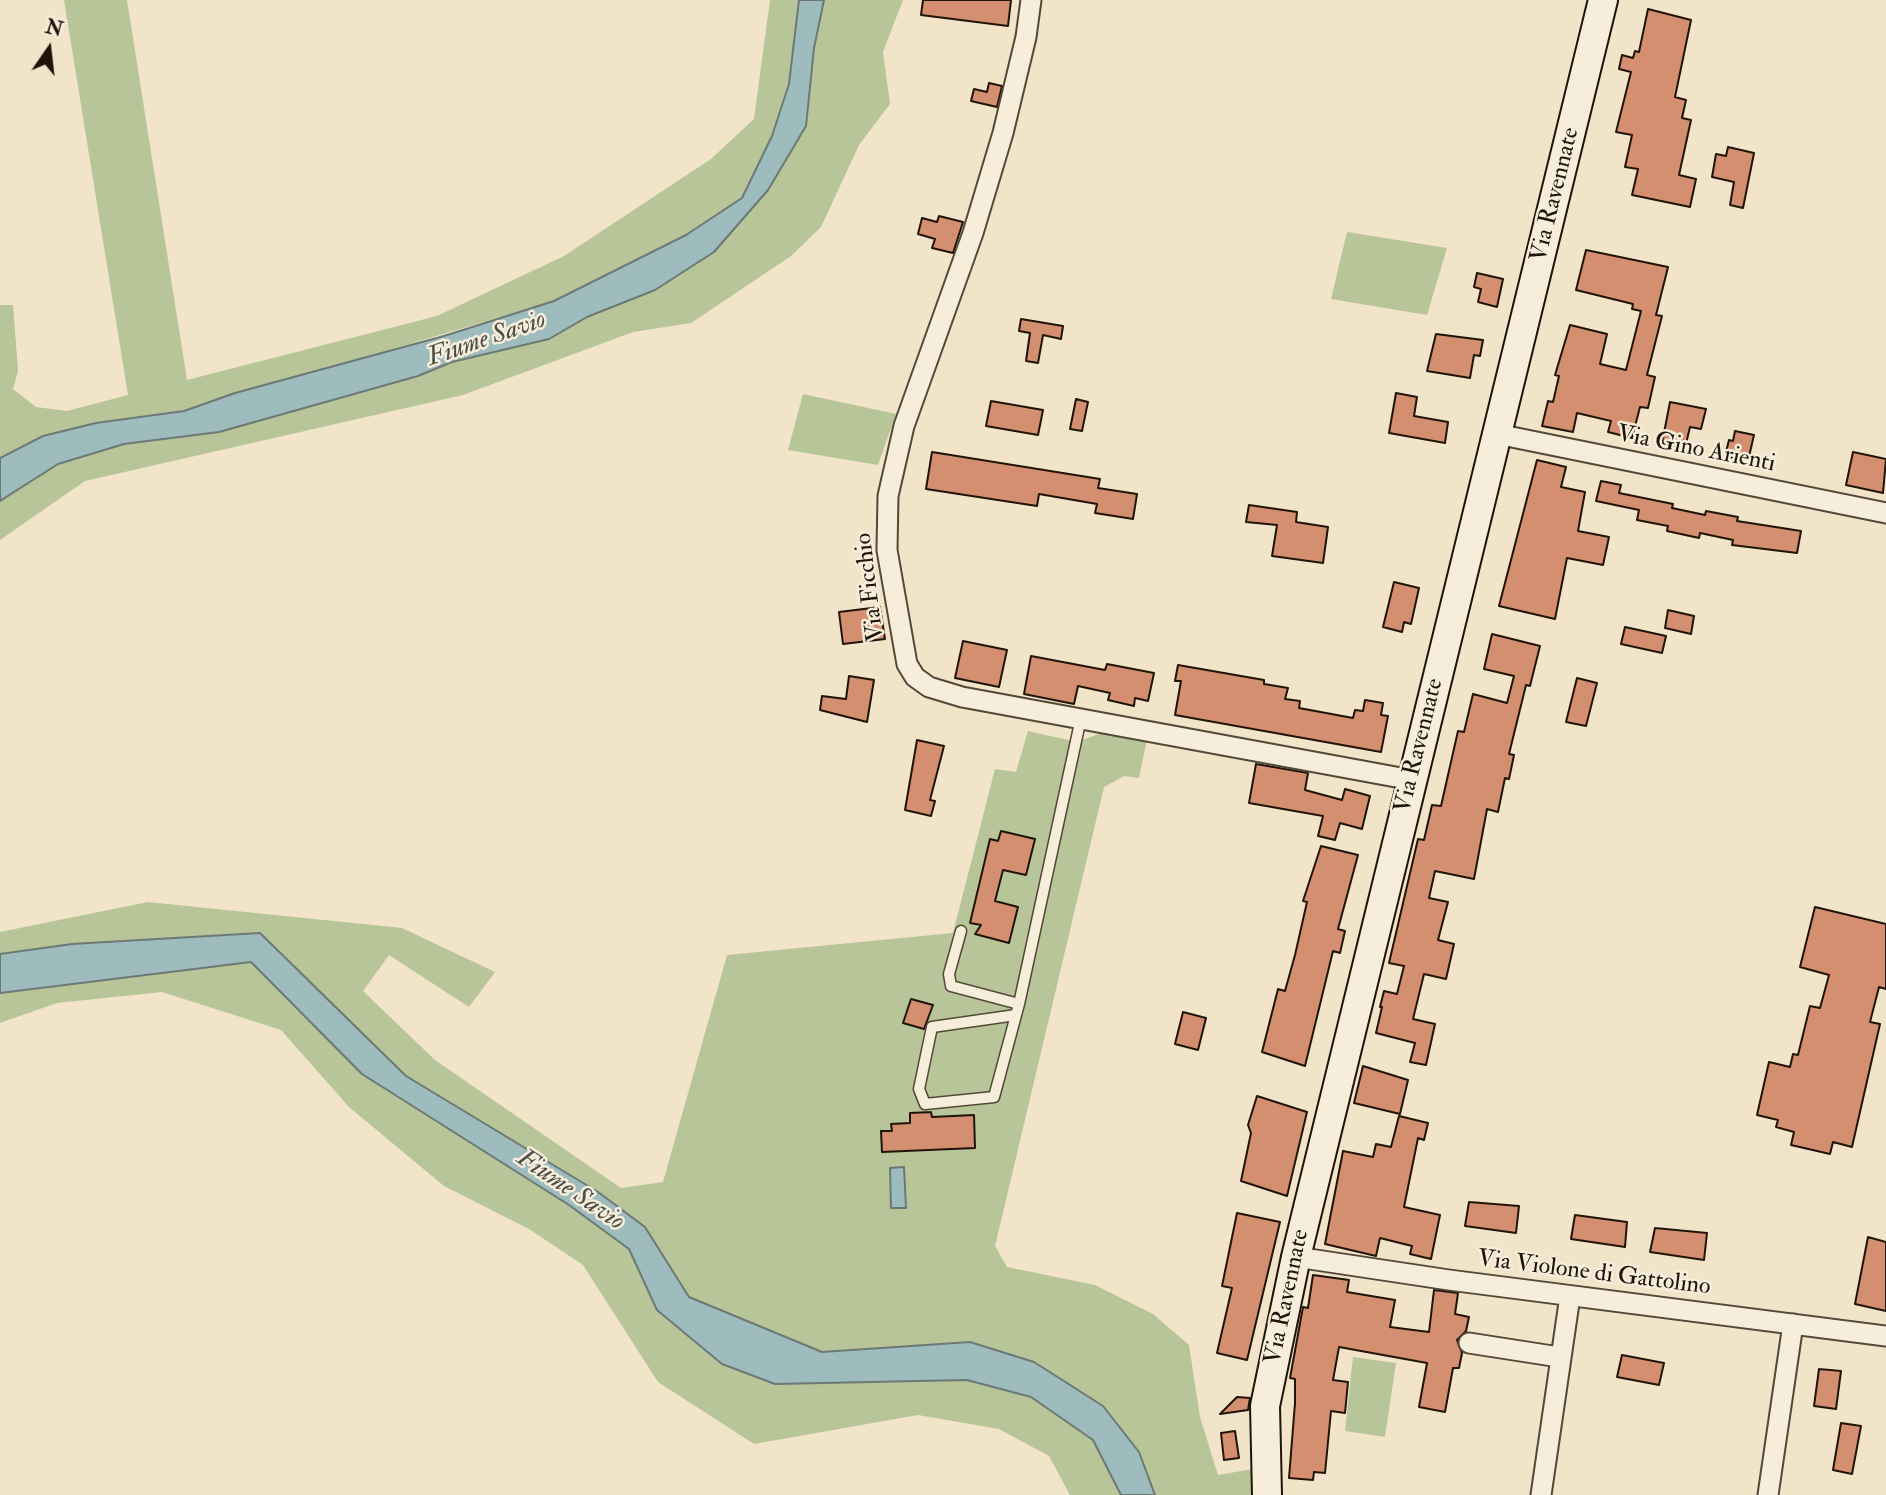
<!DOCTYPE html>
<style>
body{margin:0}
#map{position:relative;width:1886px;height:1495px;overflow:hidden;background:#f1e4c8;font-family:"IM FELL Double Pica",serif}
canvas{display:block}
.north{position:absolute;left:14px;top:14px;width:70px;height:70px;-webkit-text-stroke:5px #f6eddb;paint-order:stroke;rotate:14deg;font-size:19px;font-weight:700;line-height:28px;text-align:center;color:#201408}
.north::after{content:'';display:block;margin:auto;width:24px;height:32px;background:#201408;clip-path:polygon(50% 0,100% 100%,50% 72%,0 100%)}
</style>
<div id="map">
<canvas width="1886" height="1495"></canvas>
<div class="north">N</div>
</div>
<script>
const ctx = document.querySelector('canvas').getContext('2d');
ctx.lineJoin = 'round';
function fill(path, color) { ctx.fillStyle = color; ctx.fill(path, 'evenodd'); }
const poly = rows => new Path2D(rows.map(r => 'M' + r).join(''));
function stroke(path, color, width, dash) { ctx.strokeStyle = color; ctx.lineWidth = width; ctx.lineCap = dash ? 'butt' : 'round'; ctx.setLineDash(dash || []); ctx.stroke(path); }
function drawText(font, color, halo, rows, align = 'center') {
  ctx.font = font + ' "IM FELL Double Pica",serif'; ctx.lineWidth = 5; ctx.setLineDash([]); ctx.textBaseline = 'middle'; ctx.strokeStyle = halo; ctx.fillStyle = color; for (const [text, x, y, turn = 0] of rows) {
    ctx.save(); ctx.translate(x, y); ctx.rotate((+turn || 0) * Math.PI / 180); ctx.textAlign = isNaN(turn) ? turn : align; if (halo) ctx.strokeText(text, 0, 0); ctx.fillText(text, 0, 0); ctx.restore();
  }
}
const green = poly([
 [64,0,127,0,187,380,437,316,564,256,711,159,754,119,770,0,799,0,789,84,772,136,742,198,686,235,554,301,184,411,96,423,43,436,0,458,0,305,13,305,18,371,13,389,36,407,67,411,128,395],
 [824,0,903,0,883,52,890,104,859,145,821,227,791,256,691,323,633,332,463,395,85,481,0,540,0,501,58,464,124,444,219,432,418,376,452,362,549,339,587,317,655,290,714,252,768,190,806,126,814,48],
 [1347,232,1447,248,1427,315,1331,299],
 [803,394,896,414,878,465,788,450],
 [1028,731,1077,742,1104,732,1147,739,1139,778,1124,776,1104,787,995,1246,1007,1267,1095,1285,1153,1314,1189,1345,1200,1417,1218,1475,1253,1469,1257,1495,1155,1495,1139,1452,1103,1406,1034,1362,970,1342,822,1352,689,1297,645,1227,598,1192,406,1076,260,933,73,944,0,954,0,932,148,902,402,928,495,972,469,1007,389,955,363,991,435,1060,621,1188,663,1182,727,955,953,933,995,769,1016,772],
 [251,962,362,1074,569,1205,629,1249,657,1310,775,1384,967,1380,1031,1397,1093,1440,1121,1495,1070,1495,1049,1456,999,1429,918,1415,754,1444,658,1382,583,1265,529,1229,444,1186,349,1107,281,1030,162,992,57,1003,0,1023,0,993],
 [1353,1357,1396,1363,1385,1437,1345,1431]
]);
const water = poly([
 [799,0,824,0,814,48,806,126,768,190,714,252,655,290,587,317,549,339,452,362,418,376,219,432,124,444,58,464,0,501,0,458,43,436,96,423,184,411,235,393,444,336,554,301,686,235,742,198,772,136,789,84,799,0],
 [260,933,406,1076,598,1192,645,1227,689,1297,822,1352,970,1342,1034,1362,1103,1406,1139,1452,1155,1495,1121,1495,1093,1440,1031,1397,967,1380,775,1384,722,1364,657,1310,629,1249,569,1205,362,1074,251,962,0,993,0,954,72,944,260,933],
 [904,1167,906,1208,891,1208,890,1168,904,1167]
]);
const building = poly([
 [923,0,1011,0,1008,26,921,15,923,0],
 [1648,9,1691,20,1675,97,1686,100,1682,118,1691,120,1679,175,1696,179,1690,207,1632,195,1638,169,1625,167,1632,135,1616,132,1631,72,1619,69,1622,55,1633,58,1635,51,1639,52,1648,9],
 [989,83,1002,86,997,107,971,101,974,89,987,92,989,83],
 [1728,147,1754,153,1743,208,1730,205,1734,182,1712,177,1716,154,1726,156,1728,147],
 [939,216,963,222,953,253,932,248,935,239,918,234,922,218,937,222,939,216],
 [1586,250,1668,267,1656,315,1662,316,1647,375,1655,377,1648,408,1640,407,1632,438,1608,432,1611,421,1577,413,1573,432,1542,426,1548,401,1553,402,1559,376,1555,375,1570,325,1607,334,1600,364,1626,370,1641,311,1632,309,1633,304,1576,290,1586,250],
 [1477,273,1503,279,1497,307,1478,302,1481,289,1474,287,1477,273],
 [1021,319,1063,326,1061,339,1043,335,1038,363,1026,361,1030,333,1019,331,1021,319],
 [1436,334,1483,340,1480,356,1474,355,1470,378,1427,371,1436,334],
 [1396,393,1417,397,1414,416,1448,422,1445,443,1389,433,1396,393],
 [1076,399,1088,402,1082,431,1070,429,1076,399],
 [991,401,1043,410,1038,435,986,426,991,401],
 [1670,402,1706,409,1701,429,1690,427,1685,448,1662,443,1670,402],
 [1735,431,1754,435,1748,461,1725,456,1729,440,1733,441,1735,431],
 [932,452,1100,479,1098,488,1137,494,1133,519,1095,513,1097,504,1039,494,1037,506,926,489,932,452],
 [1853,452,1886,459,1883,493,1846,485,1853,452],
 [1537,460,1566,467,1561,487,1585,492,1578,531,1609,537,1603,565,1567,558,1555,619,1499,606,1537,460],
 [1601,481,1621,485,1619,493,1673,504,1672,508,1705,515,1706,511,1738,517,1737,521,1801,531,1797,553,1732,545,1733,540,1700,533,1699,538,1667,531,1668,526,1637,520,1639,510,1596,501,1601,481],
 [1249,505,1297,512,1296,522,1328,527,1323,563,1272,556,1277,525,1246,522,1249,505],
 [1394,582,1419,588,1411,624,1404,622,1402,632,1383,627,1394,582],
 [880,607,885,639,843,644,839,612,880,607],
 [1668,610,1694,616,1691,634,1665,628,1668,610],
 [1625,627,1666,636,1662,653,1621,644,1625,627],
 [1492,634,1540,646,1530,686,1526,685,1509,754,1514,755,1509,779,1505,778,1498,812,1487,809,1474,879,1435,871,1429,898,1448,902,1438,940,1454,944,1446,979,1424,974,1413,1019,1435,1024,1426,1065,1410,1062,1415,1043,1376,1033,1382,1007,1380,1007,1384,991,1397,994,1404,966,1389,963,1418,839,1424,840,1432,805,1441,806,1458,731,1464,732,1473,694,1507,703,1514,676,1484,669,1492,634],
 [963,641,1007,650,999,687,955,678,963,641],
 [1031,656,1105,670,1107,664,1154,673,1148,701,1135,698,1134,706,1108,700,1110,693,1078,686,1074,704,1024,694,1031,656],
 [1178,665,1264,680,1264,684,1288,688,1285,699,1300,701,1299,708,1353,718,1355,710,1363,711,1365,700,1383,703,1381,715,1388,716,1381,752,1175,715,1181,681,1175,681,1178,665],
 [849,676,874,680,867,722,820,710,822,696,846,699,849,676],
 [1577,678,1597,683,1586,726,1566,722,1577,678],
 [917,740,944,746,930,800,935,801,931,816,905,810,917,740],
 [1256,764,1308,773,1305,790,1342,800,1345,789,1370,796,1362,829,1340,823,1335,840,1318,836,1323,816,1249,803,1256,764],
 [1001,831,1035,839,1026,875,1003,870,995,901,1018,907,1009,943,975,934,981,925,970,923,990,839,998,841,1001,831],
 [1321,846,1358,855,1338,929,1345,931,1340,953,1333,951,1305,1066,1262,1052,1278,989,1285,991,1295,955,1307,902,1303,901,1321,846],
 [1815,907,1886,924,1886,989,1879,987,1870,1022,1880,1024,1852,1147,1833,1142,1830,1154,1791,1145,1794,1132,1776,1127,1778,1120,1757,1115,1769,1062,1790,1067,1793,1054,1798,1055,1810,1006,1820,1008,1829,975,1800,967,1815,907],
 [911,999,933,1005,924,1029,903,1023,911,999],
 [1183,1012,1206,1018,1198,1050,1175,1044,1183,1012],
 [1363,1066,1408,1080,1400,1114,1354,1103,1363,1066],
 [1257,1096,1307,1112,1287,1196,1241,1181,1251,1133,1248,1125,1257,1096],
 [931,1112,932,1117,974,1115,975,1148,882,1152,881,1131,892,1131,891,1124,910,1123,910,1113,931,1112],
 [1399,1116,1428,1123,1424,1140,1418,1138,1404,1207,1440,1215,1431,1259,1410,1254,1412,1246,1380,1238,1376,1256,1325,1244,1343,1151,1373,1157,1376,1144,1391,1147,1399,1116],
 [1469,1202,1519,1206,1516,1233,1465,1226,1469,1202],
 [1237,1213,1280,1222,1247,1360,1217,1353,1232,1288,1222,1286,1237,1213],
 [1575,1215,1627,1222,1625,1247,1571,1239,1575,1215],
 [1655,1228,1707,1233,1704,1260,1650,1252,1655,1228],
 [1868,1237,1886,1242,1886,1311,1855,1304,1868,1237],
 [1313,1275,1349,1280,1347,1292,1395,1300,1390,1327,1429,1332,1434,1290,1458,1293,1455,1314,1469,1317,1466,1331,1457,1340,1462,1353,1459,1368,1453,1368,1445,1412,1419,1407,1427,1363,1339,1347,1333,1380,1348,1382,1345,1413,1331,1411,1325,1473,1314,1472,1313,1480,1289,1478,1295,1403,1295,1379,1290,1378,1303,1307,1308,1308,1313,1275],
 [1622,1355,1664,1363,1659,1385,1617,1377,1622,1355],
 [1819,1369,1841,1371,1836,1409,1814,1406,1819,1369],
 [1237,1397,1250,1398,1248,1410,1220,1414,1237,1397],
 [1841,1423,1861,1426,1852,1474,1833,1470,1841,1423],
 [1235,1431,1239,1458,1224,1460,1221,1433,1235,1431]
]);
const lane = poly([
 [961,931,949,974,951,986,1019,1004],
 [1016,1015,932,1027,919,1089,925,1104,994,1097,1019,1004,1081,718]
]);
const street = poly([
 [1031,0,1026,37,1003,133,973,233,904,426,888,496,887,550,907,664,915,677,929,687,962,697,1412,780],
 [1497,434,1886,513],
 [1296,1257,1449,1280,1886,1336],
 [1469,1343,1559,1357],
 [1541,1495,1570,1296],
 [1768,1495,1793,1324]
]);
const secondary = poly([
 [1267,1495,1265,1406,1296,1257,1603,0]
]);
const streetNames = [
 ["Via Ravennate",1556,195,-76],
 ["Via Gino Arienti",1696,450,11],
 ["Via Ficchio",871,587,-97],
 ["Via Ravennate",1420,746,-76],
 ["Via Violone di Gattolino",1594,1274,7],
 ["Via Ravennate",1288,1297,-78]
];
const waterNames = [
 ["Fiume Savio",487,340,-19],
 ["Fiume Savio",570,1191,34]
];
fill(green, '#b7c598');
fill(water, '#9ebcbe');
stroke(water, '#6c7975', 2);
fill(building, '#d38f6f');
stroke(building, '#201408', 2);
stroke(lane, '#544838', 13);
stroke(street, '#544838', 23);
stroke(secondary, '#201408', 32);
stroke(lane, '#f6eddb', 10);
stroke(street, '#f6eddb', 19);
stroke(secondary, '#f6eddb', 28);
drawText('24px', '#201408', '#f6eddb', streetNames);
drawText('italic 26px', '#4c4f48', '#f6eddb', waterNames);
</script>
